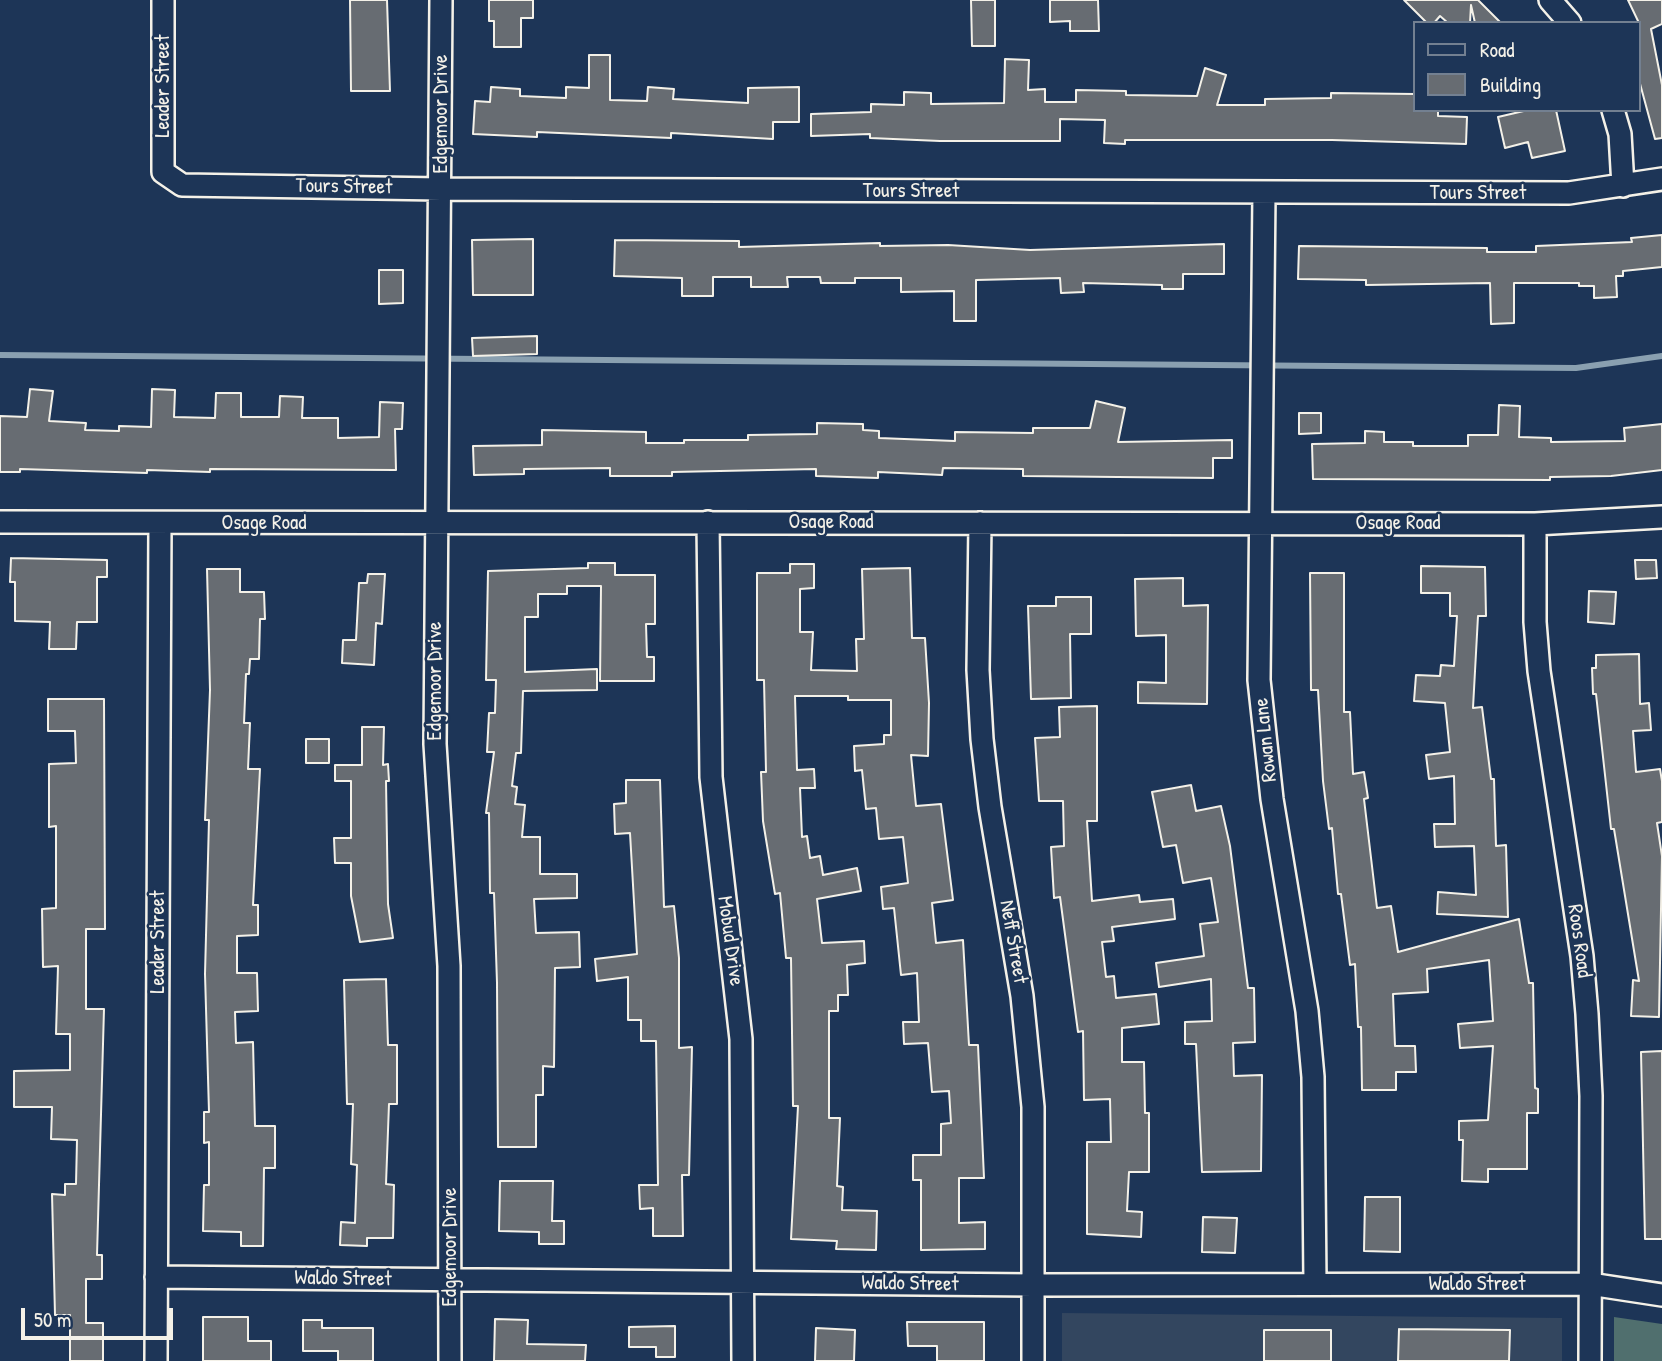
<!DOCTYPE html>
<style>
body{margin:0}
#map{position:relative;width:1662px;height:1361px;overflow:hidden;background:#1d3557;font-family:"Patrick Hand",sans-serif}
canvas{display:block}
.legend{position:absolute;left:1413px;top:21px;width:228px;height:91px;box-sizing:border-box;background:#1d3557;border:2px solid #738091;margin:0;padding:9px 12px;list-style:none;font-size:21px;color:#f4f1e8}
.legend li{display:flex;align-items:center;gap:14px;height:35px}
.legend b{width:35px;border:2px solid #738091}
.scale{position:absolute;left:21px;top:1308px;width:152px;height:32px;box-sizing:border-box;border:4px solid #f4f1e8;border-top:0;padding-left:9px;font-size:21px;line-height:24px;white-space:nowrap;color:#f4f1e8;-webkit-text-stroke:5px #1d3557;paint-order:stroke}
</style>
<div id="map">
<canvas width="1662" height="1361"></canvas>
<ul class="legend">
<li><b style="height:9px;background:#1d3557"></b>Road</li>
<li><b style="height:19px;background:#676c72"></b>Building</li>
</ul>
<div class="scale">50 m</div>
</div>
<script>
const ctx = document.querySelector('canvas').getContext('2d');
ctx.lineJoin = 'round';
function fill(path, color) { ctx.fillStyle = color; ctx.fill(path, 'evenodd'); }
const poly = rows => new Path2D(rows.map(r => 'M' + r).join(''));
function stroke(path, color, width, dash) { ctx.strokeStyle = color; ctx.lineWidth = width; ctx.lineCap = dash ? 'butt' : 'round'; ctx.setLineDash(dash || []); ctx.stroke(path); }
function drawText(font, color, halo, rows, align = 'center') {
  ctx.font = font + ' "Patrick Hand",sans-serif'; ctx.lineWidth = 5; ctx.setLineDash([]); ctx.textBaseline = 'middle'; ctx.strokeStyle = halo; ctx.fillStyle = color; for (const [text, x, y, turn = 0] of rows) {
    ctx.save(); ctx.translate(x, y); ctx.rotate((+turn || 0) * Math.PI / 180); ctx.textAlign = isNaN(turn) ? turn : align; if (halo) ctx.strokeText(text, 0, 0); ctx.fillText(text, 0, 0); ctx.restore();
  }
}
const built = poly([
 [1062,1313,1562,1318,1562,1361,1062,1361]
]);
const green = poly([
 [1614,1317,1662,1324,1662,1361,1614,1361]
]);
const stream = poly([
 [0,355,1576,368,1662,356]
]);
const building = poly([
 [350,0,387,0,390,91,351,91,350,0],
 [489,0,533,0,533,18,521,18,521,47,494,47,494,21,489,21,489,0],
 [971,0,995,0,995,46,972,46,971,0],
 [1050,0,1098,0,1099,31,1070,31,1070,21,1050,22,1050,0],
 [1404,0,1478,0,1501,23,1475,23,1471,5,1470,23,1448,23,1440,16,1434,23,1427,23,1404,0],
 [1628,0,1662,0,1662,24,1651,29,1662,85,1662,138,1655,139,1639,80,1639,23,1628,0],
 [589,55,610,55,610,100,647,101,648,87,674,89,673,99,748,103,748,88,799,87,799,122,773,122,773,139,671,133,671,138,537,132,537,137,473,134,475,101,490,102,491,87,520,89,520,96,566,98,566,87,589,88,589,55],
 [1005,59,1029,60,1028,90,1045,89,1045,102,1076,102,1076,90,1126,91,1126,95,1197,96,1205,68,1226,75,1217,105,1265,105,1265,99,1331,98,1331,93,1415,94,1415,110,1438,110,1438,116,1467,117,1466,144,1332,140,1125,140,1125,144,1104,143,1105,120,1060,119,1060,141,940,141,870,138,870,134,811,136,811,114,871,112,871,104,904,105,904,92,931,93,931,104,1004,103,1005,59],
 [1528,110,1556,110,1565,151,1532,158,1528,142,1505,148,1498,117,1528,110],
 [1662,235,1662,267,1623,271,1623,276,1616,276,1617,297,1594,298,1594,286,1579,286,1579,283,1514,283,1514,323,1491,324,1490,283,1366,285,1366,280,1298,279,1299,246,1487,248,1487,252,1536,252,1536,246,1632,242,1631,238,1662,235],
 [533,239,533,295,473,295,472,240,533,239],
 [615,240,739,241,739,247,880,243,880,246,948,245,1030,250,1224,244,1224,274,1183,274,1183,289,1162,289,1162,285,1083,283,1084,292,1061,293,1060,278,976,280,976,321,954,321,954,291,901,292,901,278,855,278,855,283,821,283,820,277,787,277,788,287,751,287,751,277,713,277,713,296,682,296,682,278,614,276,615,240],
 [379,270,403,270,403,303,379,304,379,270],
 [537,336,537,354,473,356,472,338,537,336],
 [30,389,53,391,49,421,86,423,85,430,119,431,119,426,151,427,152,389,175,390,174,417,215,418,216,393,241,393,241,417,279,417,280,396,303,397,302,418,338,418,338,438,379,437,380,402,403,403,402,429,395,429,396,470,210,469,210,472,147,470,147,473,20,469,20,472,0,472,0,416,27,417,30,389],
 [1096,401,1125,408,1118,442,1232,440,1232,458,1213,458,1213,478,1023,476,1023,469,943,468,942,475,878,472,878,478,816,476,816,469,672,472,672,476,610,476,610,468,524,469,524,474,474,475,473,446,542,445,542,430,646,432,646,443,684,443,684,440,748,440,748,435,817,434,817,423,863,424,863,430,879,431,879,438,955,441,955,432,1033,433,1033,428,1090,428,1096,401],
 [1499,405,1520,406,1519,437,1551,438,1551,442,1625,441,1624,428,1662,424,1662,470,1611,476,1550,477,1550,480,1313,479,1312,444,1365,443,1365,431,1384,432,1384,442,1413,442,1413,446,1468,446,1468,435,1498,435,1499,405],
 [1299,413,1321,413,1321,433,1299,434,1299,413],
 [11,558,107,560,107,577,97,577,97,622,77,622,76,649,49,649,50,622,15,621,15,582,10,582,11,558],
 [1635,560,1656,560,1657,578,1636,579,1635,560],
 [588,563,615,563,615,575,655,575,655,624,646,624,647,657,654,657,654,681,600,681,601,586,567,586,567,594,538,594,538,617,525,617,525,672,597,669,597,690,523,691,521,753,516,753,512,786,517,787,515,804,525,805,522,837,540,837,540,874,577,874,577,898,534,899,536,933,579,932,580,967,555,968,554,1067,543,1066,543,1095,536,1095,536,1147,498,1147,497,983,494,893,490,893,489,813,486,813,494,752,487,752,489,713,495,713,496,680,486,680,488,571,588,568,588,563],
 [790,564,814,564,814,588,800,589,800,632,813,632,811,670,857,671,856,639,864,639,862,569,910,568,912,638,925,638,929,703,928,756,911,755,916,806,941,804,953,900,932,903,936,943,963,940,969,1045,978,1045,984,1178,959,1178,959,1223,985,1222,985,1249,921,1250,921,1180,913,1180,913,1155,941,1155,941,1124,951,1123,949,1091,932,1092,928,1043,904,1044,903,1022,919,1022,917,973,901,975,894,908,883,909,881,887,908,883,903,837,879,839,876,808,866,809,862,770,855,771,854,746,884,744,884,735,891,735,891,700,848,700,848,696,795,696,797,770,814,769,815,788,800,788,802,837,807,836,810,858,820,856,823,875,857,868,861,891,817,899,822,943,864,941,865,963,847,965,848,995,838,995,838,1011,829,1011,829,1118,840,1118,837,1186,843,1187,842,1210,877,1211,876,1250,836,1249,837,1241,791,1239,798,1106,793,1106,791,958,786,958,780,893,775,894,763,821,761,772,766,772,764,680,757,680,757,573,790,573,790,564],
 [1421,566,1485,567,1486,616,1478,616,1473,708,1482,707,1491,779,1494,779,1496,846,1506,845,1508,917,1437,914,1438,892,1476,895,1474,846,1435,847,1434,824,1455,824,1454,776,1429,779,1426,755,1450,752,1445,703,1414,701,1416,675,1440,676,1441,665,1454,666,1457,616,1450,616,1450,593,1421,593,1421,566],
 [207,569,240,569,240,592,264,592,265,619,260,619,259,659,250,659,249,674,246,674,244,723,250,723,248,769,260,769,253,905,258,905,258,935,237,936,237,973,257,973,258,1011,235,1012,236,1043,253,1042,255,1126,275,1126,275,1168,264,1168,263,1246,241,1246,241,1232,203,1231,204,1185,209,1185,209,1142,204,1143,204,1112,209,1112,205,974,209,820,205,820,210,690,207,569],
 [1310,573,1344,573,1344,712,1350,712,1353,774,1364,772,1368,798,1364,799,1377,908,1391,906,1398,952,1519,919,1529,983,1533,983,1535,1088,1538,1089,1538,1113,1527,1113,1527,1169,1488,1169,1488,1182,1462,1181,1463,1140,1459,1140,1459,1121,1488,1120,1493,1046,1460,1048,1458,1024,1493,1021,1489,960,1427,969,1428,992,1393,994,1395,1046,1415,1046,1416,1072,1396,1072,1396,1090,1362,1090,1361,1027,1358,1027,1355,964,1350,965,1341,894,1338,894,1332,828,1329,829,1323,781,1318,690,1311,690,1310,573],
 [368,574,385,574,382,624,376,623,374,665,342,663,343,640,356,640,359,583,367,583,368,574],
 [1183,578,1183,606,1208,605,1207,704,1138,703,1138,682,1166,683,1166,635,1136,636,1135,579,1183,578],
 [1589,591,1616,592,1614,624,1588,622,1589,591],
 [1056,597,1091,597,1091,634,1070,634,1071,698,1031,699,1028,606,1056,606,1056,597],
 [1639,654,1640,704,1649,703,1651,730,1633,731,1636,772,1660,769,1662,781,1662,822,1657,823,1662,856,1659,1017,1631,1016,1633,980,1639,981,1614,829,1611,829,1596,694,1593,694,1592,668,1596,668,1596,655,1639,654],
 [48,699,104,699,105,929,86,929,86,1009,104,1009,97,1255,102,1255,102,1279,86,1279,86,1323,103,1323,103,1361,70,1361,70,1315,55,1315,52,1194,65,1195,65,1184,76,1184,77,1140,51,1139,52,1107,14,1107,14,1071,70,1070,70,1034,56,1034,58,966,43,967,42,909,56,908,56,826,49,827,49,764,76,763,75,731,48,731,48,699],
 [1097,706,1097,821,1087,821,1092,901,1139,895,1140,902,1173,899,1175,919,1112,927,1114,941,1102,942,1106,977,1114,976,1116,998,1156,994,1159,1024,1122,1028,1122,1062,1144,1062,1145,1113,1149,1113,1149,1172,1129,1172,1127,1211,1142,1212,1141,1237,1087,1234,1087,1142,1111,1142,1110,1099,1084,1100,1083,1031,1078,1032,1060,897,1054,898,1051,847,1064,846,1063,801,1039,801,1035,738,1060,737,1059,707,1097,706],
 [362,727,384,727,383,765,388,764,389,781,386,781,388,904,393,938,360,942,351,896,351,863,335,863,334,838,351,838,351,781,335,781,335,765,362,765,362,727],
 [306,739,329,739,329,763,306,763,306,739],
 [626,780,660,780,664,907,674,906,679,958,679,1048,692,1047,689,1175,682,1175,683,1236,653,1236,653,1208,640,1209,639,1185,658,1185,656,1041,641,1041,641,1020,628,1020,628,977,597,981,595,959,637,954,630,833,615,834,614,804,626,803,626,780],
 [1191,785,1196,811,1221,806,1230,846,1248,988,1254,988,1255,1042,1233,1043,1234,1076,1262,1075,1261,1171,1202,1172,1196,1044,1185,1044,1185,1022,1212,1021,1211,979,1159,987,1156,963,1204,956,1200,924,1218,922,1211,878,1183,883,1176,845,1163,847,1152,792,1191,785],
 [386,979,388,1045,397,1045,397,1104,389,1104,386,1184,394,1185,393,1238,367,1238,367,1246,340,1245,341,1222,355,1223,357,1165,351,1164,353,1104,347,1104,344,980,386,979],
 [1662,1051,1662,1239,1645,1239,1641,1052,1662,1051],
 [500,1181,553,1181,552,1221,564,1221,564,1244,539,1244,539,1232,499,1231,500,1181],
 [1365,1197,1400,1197,1400,1252,1364,1251,1365,1197],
 [1203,1217,1237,1218,1235,1253,1202,1252,1203,1217],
 [203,1317,248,1317,248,1341,271,1341,271,1361,203,1361,203,1317],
 [495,1319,528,1320,527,1344,586,1345,585,1361,494,1361,495,1319],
 [303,1320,322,1320,322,1328,373,1328,373,1361,338,1361,338,1351,303,1351,303,1320],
 [907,1322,984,1322,984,1361,937,1361,937,1346,908,1346,907,1322],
 [675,1326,675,1357,656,1357,656,1347,629,1347,629,1327,675,1326],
 [816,1328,855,1330,854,1361,815,1361,816,1328],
 [1399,1329,1510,1330,1509,1361,1398,1361,1399,1329],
 [1264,1330,1331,1330,1331,1361,1264,1361,1264,1330]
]);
const minor = poly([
 [163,0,163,172,182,185,441,189,1569,193,1662,179],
 [441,0,435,744,449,966,450,1361],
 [1550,0,1570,23],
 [1613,110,1620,134,1623,186],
 [1264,193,1259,680,1272,799,1307,1011,1313,1077,1315,1283],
 [0,522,1535,524,1662,517],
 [708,522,711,777,741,1039,743,1361],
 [980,523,978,670,982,739,990,807,1022,996,1033,1107,1033,1361],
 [1535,524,1535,622,1539,671,1582,956,1587,1014,1591,1096,1590,1361],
 [156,1277,1033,1285,1590,1284,1662,1295],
 [156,1361,160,523]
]);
const streetNames = [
 ["Leader Street",163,86,-90],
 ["Edgemoor Drive",441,114,-90],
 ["Tours Street",344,187,1],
 ["Tours Street",911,191],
 ["Tours Street",1478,193],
 ["Osage Road",831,522],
 ["Osage Road",264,523],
 ["Osage Road",1398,523],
 ["Edgemoor Drive",435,681,-90],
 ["Rowan Lane",1266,740,-96],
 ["Mobud Drive",730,941,82],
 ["Roos Road",1579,941,82],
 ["Leader Street",158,942,-90],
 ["Neff Street",1013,942,80],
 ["Edgemoor Drive",450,1247,-90],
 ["Waldo Street",343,1279,1],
 ["Waldo Street",910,1284,1],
 ["Waldo Street",1477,1284]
];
fill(built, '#33465f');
fill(green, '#506f6e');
stroke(stream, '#8aa0b0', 6);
fill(building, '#676c72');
stroke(building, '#f4f1e8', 2);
stroke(minor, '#f4f1e8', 26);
stroke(minor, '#1d3557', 21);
drawText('21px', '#f4f1e8', '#1d3557', streetNames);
</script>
